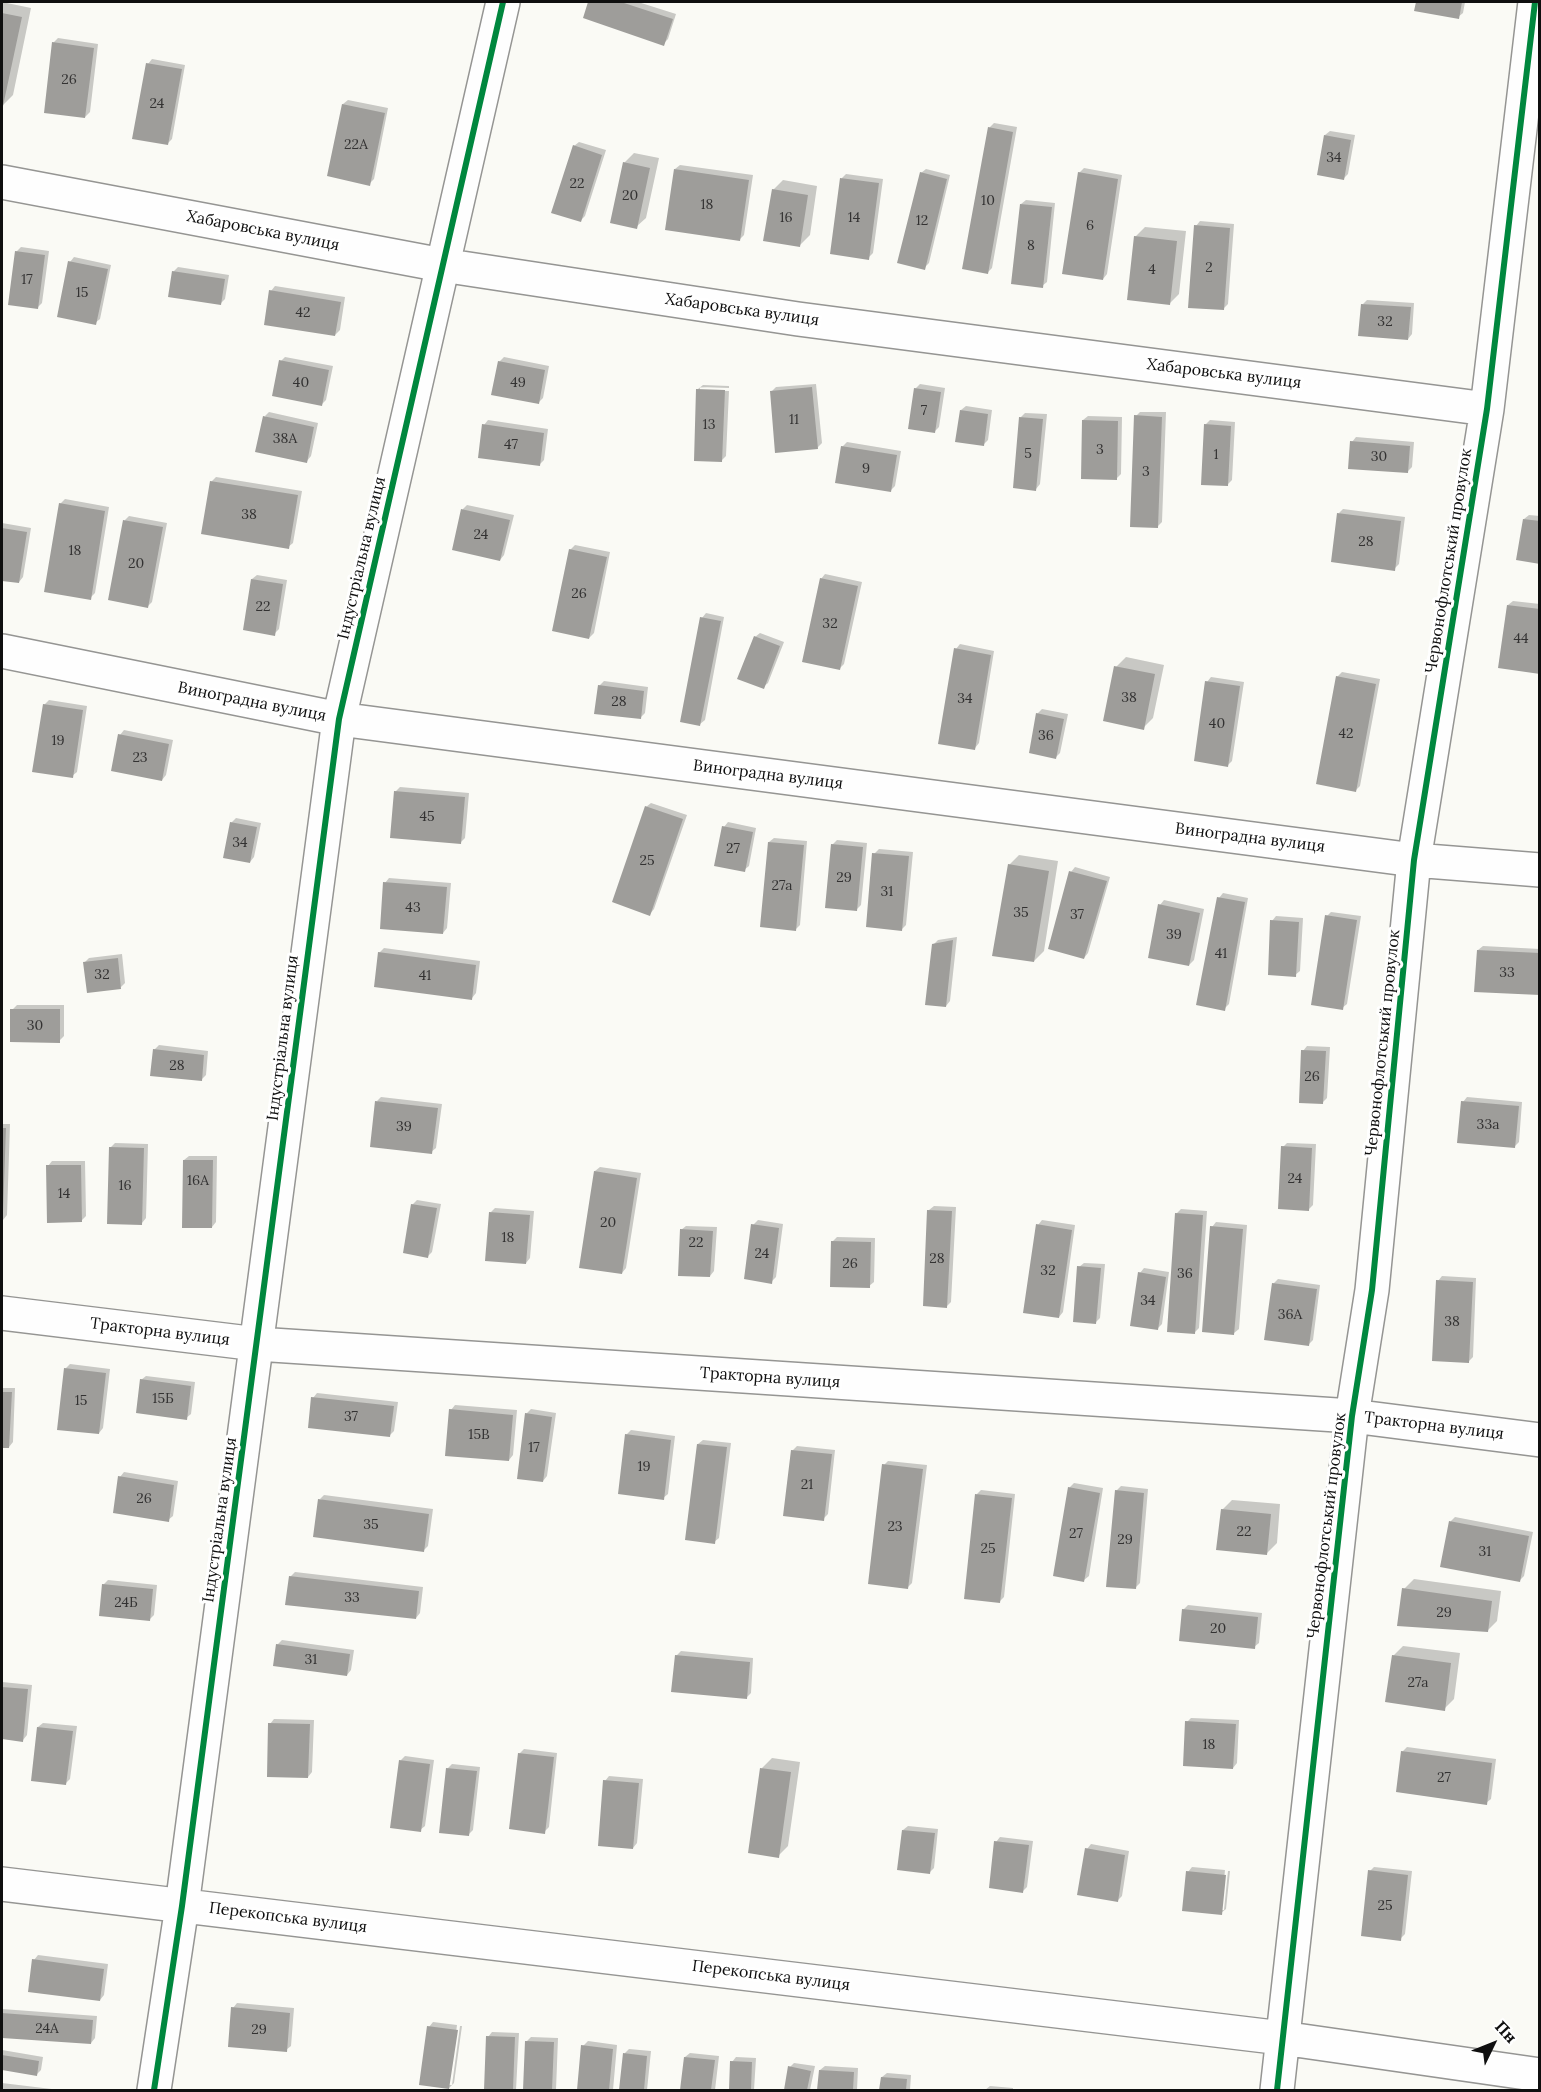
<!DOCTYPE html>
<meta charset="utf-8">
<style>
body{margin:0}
#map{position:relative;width:1541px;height:2092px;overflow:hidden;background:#fafaf5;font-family:Lora,serif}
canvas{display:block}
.frame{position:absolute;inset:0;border:3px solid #0f0f0f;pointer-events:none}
.north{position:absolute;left:1463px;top:2014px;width:60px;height:60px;-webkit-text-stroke:4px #fff;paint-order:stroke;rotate:47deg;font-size:16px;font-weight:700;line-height:24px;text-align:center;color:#0f0f0f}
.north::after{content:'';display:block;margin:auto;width:21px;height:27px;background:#0f0f0f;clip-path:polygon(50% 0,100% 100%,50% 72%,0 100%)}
</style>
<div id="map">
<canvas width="1541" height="2092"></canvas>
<div class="frame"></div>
<div class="north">Пн</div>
</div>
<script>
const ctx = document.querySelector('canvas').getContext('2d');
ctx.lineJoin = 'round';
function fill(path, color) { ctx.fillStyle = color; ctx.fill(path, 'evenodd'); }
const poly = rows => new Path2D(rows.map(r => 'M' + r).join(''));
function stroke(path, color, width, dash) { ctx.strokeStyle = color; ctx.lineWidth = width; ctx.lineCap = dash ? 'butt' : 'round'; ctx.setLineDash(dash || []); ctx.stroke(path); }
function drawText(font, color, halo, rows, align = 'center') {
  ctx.font = font + ' Lora,serif'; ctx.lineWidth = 6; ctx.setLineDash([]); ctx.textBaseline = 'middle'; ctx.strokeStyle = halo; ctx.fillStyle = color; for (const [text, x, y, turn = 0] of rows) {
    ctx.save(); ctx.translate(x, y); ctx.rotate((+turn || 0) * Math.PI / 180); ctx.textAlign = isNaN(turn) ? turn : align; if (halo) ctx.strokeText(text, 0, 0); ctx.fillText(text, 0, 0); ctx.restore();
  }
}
const shadow = poly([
 [2,2,31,8,13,95,3,105],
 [590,2,638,2,676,14,668,39,663,44,585,17],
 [1417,2,1465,2,1463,13,1458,17,1416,10],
 [58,38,98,44,90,112,85,117,53,43],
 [152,59,185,65,172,139,167,144,148,64],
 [348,100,388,108,374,179,369,184,343,104],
 [994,123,1017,127,992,268,987,273,989,128],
 [1330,131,1355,135,1348,174,1343,179,1325,135],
 [579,142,606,150,585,216,580,221,574,146],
 [634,153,659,158,646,218,636,227,624,163],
 [680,165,753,175,744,235,739,240,675,169],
 [1084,168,1122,175,1107,274,1103,279,1079,173],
 [926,169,950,175,929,263,924,268,921,173],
 [846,174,883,179,873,253,868,258,831,253,842,178],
 [783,180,817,186,810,235,800,245,773,190],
 [1026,200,1055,203,1047,282,1042,286,1021,204],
 [1200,221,1234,224,1228,304,1223,309,1196,226],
 [1145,227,1186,231,1179,294,1169,304,1135,237],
 [21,247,49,251,42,303,38,307,16,252],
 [74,257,111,265,100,319,95,323,70,262],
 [178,267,229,275,225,299,221,303,173,272],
 [275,286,345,297,340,330,335,335,271,291],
 [1367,300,1414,303,1412,334,1408,339,1363,304],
 [285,357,333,366,326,400,321,405,281,361],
 [504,357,549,366,543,398,539,402,499,362],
 [816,384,822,443,817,448,772,391,776,387],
 [920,384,945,388,939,427,934,432,915,389],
 [703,385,729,386,729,388,700,387,700,390,729,391,726,456,722,460,698,389],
 [966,406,992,410,988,440,983,445,961,410],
 [269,412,318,423,311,456,307,461,265,416],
 [1140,412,1166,412,1162,522,1158,526,1136,416],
 [1025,413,1047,414,1040,484,1036,489,1021,417],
 [1088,416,1122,417,1121,474,1117,478,1083,420],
 [488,420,548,429,544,460,539,465,484,425],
 [1210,420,1235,422,1232,480,1227,485,1205,425],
 [1356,437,1414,442,1412,467,1407,472,1352,442],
 [847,442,901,451,895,486,890,491,842,447],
 [216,477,302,491,293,543,288,547,211,482],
 [65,499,109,507,95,593,90,598,60,504],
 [467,505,514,515,504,555,500,560,454,549,463,509],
 [1343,509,1405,517,1399,564,1394,569,1339,513],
 [1529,515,1540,516,1540,563,1524,519],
 [129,516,167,523,152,602,148,606,125,520],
 [2,523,31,528,23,577,19,582,2,579],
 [575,545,610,552,594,633,589,638,570,550],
 [825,574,862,582,844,664,839,669,821,579],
 [257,575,287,580,279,629,274,634,252,579],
 [1513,601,1540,604,1540,672,1508,605],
 [706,613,724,617,705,720,700,724,702,618],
 [760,633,784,642,768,683,763,687,755,637],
 [960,644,994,651,979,743,975,748,956,649],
 [1126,657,1164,665,1153,718,1143,728,1116,667],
 [1342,672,1380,679,1360,786,1356,790,1337,677],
 [1211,677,1244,682,1232,761,1228,765,1207,682],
 [604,681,648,687,645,713,640,718,599,686],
 [49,700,87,706,77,772,72,776,44,705],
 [1042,709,1068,714,1060,753,1056,757,1037,714],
 [124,730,173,740,166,775,162,780,120,735],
 [400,787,469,793,465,838,461,842,395,792],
 [651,803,687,815,654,909,650,914,646,807],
 [236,818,261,823,254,857,250,862,231,823],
 [728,822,756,828,749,866,744,870,724,827],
 [774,838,807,841,800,925,796,929,769,842],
 [837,840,867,843,861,905,856,910,832,845],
 [879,849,913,852,906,925,901,930,874,854],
 [1019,855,1058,861,1044,951,1034,961,1009,865],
 [1075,867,1110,877,1088,953,1084,958,1071,872],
 [389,878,451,883,447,928,443,933,385,883],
 [1223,893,1248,898,1229,1004,1224,1009,1219,898],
 [1164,900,1204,909,1194,960,1189,965,1160,905],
 [1331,912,1361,916,1347,1004,1342,1008,1327,916],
 [1276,916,1303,918,1300,971,1295,975,1272,921],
 [957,937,950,1001,946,1006,933,945,938,940],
 [1483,946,1540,949,1540,994,1478,950],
 [384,948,480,961,476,993,472,998,379,953],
 [122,954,125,983,121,987,85,962,89,958],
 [17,1005,64,1005,64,1036,59,1041,12,1010],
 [159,1045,208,1051,206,1075,201,1080,154,1050],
 [1307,1046,1330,1047,1327,1098,1322,1103,1303,1051],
 [381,1097,442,1104,436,1148,431,1152,377,1101],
 [1467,1097,1522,1102,1519,1142,1514,1147,1463,1102],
 [2,1124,10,1124,7,1215,3,1220],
 [115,1143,148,1144,146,1218,142,1223,110,1148],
 [1287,1143,1316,1144,1313,1205,1308,1210,1283,1147],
 [189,1156,217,1156,216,1222,212,1227,184,1160],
 [52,1161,85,1161,86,1216,81,1221,48,1166],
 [600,1167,641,1173,626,1268,622,1273,595,1171],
 [417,1200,441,1204,432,1252,427,1257,412,1205],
 [934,1206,956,1207,951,1302,947,1306,929,1210],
 [495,1208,534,1211,530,1258,526,1263,491,1212],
 [1181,1209,1207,1211,1199,1328,1194,1333,1176,1214],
 [758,1220,783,1224,776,1277,771,1282,753,1225],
 [1042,1220,1075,1225,1063,1312,1059,1317,1038,1225],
 [1216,1222,1247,1225,1239,1329,1234,1333,1212,1227],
 [686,1226,717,1227,714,1271,710,1276,681,1230],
 [837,1237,875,1238,874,1282,869,1286,832,1242],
 [1084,1263,1105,1264,1100,1318,1096,1322,1079,1267],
 [1144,1268,1169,1272,1162,1324,1157,1329,1140,1273],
 [1442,1276,1476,1278,1473,1357,1468,1362,1438,1281],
 [1278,1279,1320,1285,1313,1340,1308,1345,1273,1284],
 [70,1364,110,1369,103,1428,99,1433,65,1369],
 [146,1376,195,1382,191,1414,186,1418,141,1380],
 [2,1388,15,1388,13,1442,9,1447,2,1446],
 [317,1393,398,1402,394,1431,390,1435,313,1398],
 [455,1405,517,1410,513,1455,509,1460,451,1410],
 [531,1409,556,1413,547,1476,543,1481,526,1414],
 [631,1430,675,1436,668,1494,663,1498,626,1435],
 [703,1440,731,1443,719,1538,714,1542,698,1444],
 [797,1446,835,1450,828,1514,823,1519,792,1451],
 [888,1461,927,1465,912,1583,908,1587,884,1465],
 [124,1472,178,1481,173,1516,168,1520,120,1477],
 [1074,1483,1103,1488,1089,1576,1084,1580,1069,1488],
 [1121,1486,1148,1489,1140,1583,1135,1588,1116,1491],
 [981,1490,1015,1494,1004,1597,999,1602,977,1494],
 [324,1495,433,1509,428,1546,424,1550,320,1499],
 [1232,1500,1280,1504,1277,1543,1267,1553,1222,1510],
 [1455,1517,1533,1532,1524,1576,1519,1581,1442,1565,1451,1521],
 [295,1572,423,1587,420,1613,416,1618,290,1577],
 [1414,1579,1501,1591,1497,1621,1487,1631,1404,1589],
 [108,1580,157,1585,154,1615,150,1619,103,1585],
 [1188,1605,1262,1613,1259,1643,1254,1647,1183,1610],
 [282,1640,354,1650,351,1670,347,1675,277,1645],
 [1403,1646,1460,1653,1454,1699,1444,1709,1393,1656],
 [681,1651,753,1658,751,1693,746,1698,676,1656],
 [2,1682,32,1685,27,1735,23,1740,2,1738],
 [1191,1718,1239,1720,1237,1763,1233,1768,1187,1722],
 [274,1719,314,1720,312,1772,308,1777,270,1724],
 [43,1723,77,1726,70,1779,66,1783,38,1727],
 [1407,1747,1496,1759,1491,1799,1486,1803,1402,1752],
 [524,1749,557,1753,549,1827,544,1832,519,1754],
 [405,1756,434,1760,425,1826,420,1830,401,1760],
 [772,1758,800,1762,788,1846,778,1856,762,1768],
 [452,1764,480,1767,473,1830,469,1834,447,1769],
 [609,1776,643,1779,637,1843,633,1848,605,1781],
 [908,1826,938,1829,934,1868,930,1872,903,1830],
 [1000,1837,1033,1841,1027,1887,1023,1891,996,1842],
 [1091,1844,1129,1851,1122,1896,1117,1901,1087,1849],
 [1192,1867,1225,1870,1221,1910,1224,1910,1228,1871,1230,1871,1226,1909,1221,1913,1188,1872],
 [1374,1867,1412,1871,1405,1934,1400,1939,1370,1871],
 [38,1955,108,1964,104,1995,100,2000,34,1960],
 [237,2003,294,2008,291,2046,286,2050,233,2008],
 [2,2009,97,2016,95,2038,91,2043,2,2036],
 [433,2022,457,2025,449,2085,452,2085,460,2026,462,2026,454,2083,449,2088,429,2027],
 [492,2032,519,2033,516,2090,485,2090,488,2037],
 [531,2037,558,2038,556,2090,525,2090,527,2041],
 [588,2041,617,2045,613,2090,578,2090,583,2046],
 [629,2049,651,2051,647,2090,621,2090,625,2053],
 [2,2050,43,2057,41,2070,36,2075,2,2069],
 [690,2053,719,2056,715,2090,681,2090,685,2057],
 [736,2057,756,2058,754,2090,730,2090,732,2062],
 [794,2063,815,2066,810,2090,785,2090,790,2067],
 [825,2066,858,2068,857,2090,819,2090,820,2070],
 [887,2073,911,2075,910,2090,881,2090,882,2077],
 [2,2083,60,2090,2,2090],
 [990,2086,1013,2088,1013,2090,985,2090]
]);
const building = poly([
 [588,2,621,2,673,19,664,46,583,18],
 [1416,2,1462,2,1459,19,1414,11],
 [2,13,22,17,3,106,2,106],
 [52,42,94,48,85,118,44,113],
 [146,63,182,69,168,145,132,139],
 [342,104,385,113,370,186,327,176],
 [988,127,1013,132,988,274,962,269],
 [1324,135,1351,140,1344,180,1317,175],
 [573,145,602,155,581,222,551,213],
 [623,162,650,168,637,229,610,223],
 [674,169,749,180,740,241,665,230],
 [920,172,947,179,925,270,897,263],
 [1078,172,1118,179,1103,280,1062,274],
 [840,178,879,183,869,260,830,254],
 [772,189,808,195,800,247,763,241],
 [1020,204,1052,207,1043,288,1011,284],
 [1194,225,1230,228,1224,310,1188,308],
 [1134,236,1177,241,1170,305,1127,300],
 [15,251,45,255,38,309,8,305],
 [68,261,108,269,96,325,57,317],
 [172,271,225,279,221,305,168,297],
 [269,290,341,302,335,336,264,325],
 [1361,304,1411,307,1408,340,1358,336],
 [279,360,329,370,322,406,272,396],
 [498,361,545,370,539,404,491,395],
 [812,387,818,449,775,453,770,391],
 [914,388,941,392,935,433,908,429],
 [696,389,725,390,722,462,694,461],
 [960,410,988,414,984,446,955,442],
 [1134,415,1162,417,1158,528,1130,527],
 [263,416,314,427,307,463,255,452],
 [1019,417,1043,419,1036,491,1013,488],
 [1082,420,1118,421,1117,480,1081,479],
 [482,424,544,433,540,466,478,458],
 [1204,424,1231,426,1228,486,1201,485],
 [1350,441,1410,446,1408,473,1348,469],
 [841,446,897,455,891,492,835,483],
 [210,481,298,495,289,549,201,534],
 [59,503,105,511,91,600,44,592],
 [461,509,510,520,500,561,452,550],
 [1337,513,1401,521,1395,571,1331,562],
 [1523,519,1540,521,1540,564,1516,560],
 [123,520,163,527,148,608,108,600],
 [2,528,27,532,19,583,2,581],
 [569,549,607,557,589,639,552,631],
 [820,578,858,586,840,670,802,662],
 [251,579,283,584,275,636,243,630],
 [1507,605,1540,609,1540,674,1498,668],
 [700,617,721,621,700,726,680,722],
 [754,636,780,646,764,689,737,679],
 [954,648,991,655,975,750,938,744],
 [1114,666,1155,674,1144,730,1103,721],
 [1336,676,1376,684,1356,792,1316,784],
 [1205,681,1240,686,1228,767,1194,761],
 [598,685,644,691,641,719,594,714],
 [43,704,83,710,73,778,32,772],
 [1036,713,1064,719,1056,759,1029,753],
 [118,734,169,744,162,781,111,771],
 [394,791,465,797,461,844,390,838],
 [645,806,683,819,650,916,612,902],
 [230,822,257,827,250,863,223,858],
 [722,826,753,832,745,872,714,866],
 [768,842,804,845,796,931,760,927],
 [831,844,863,847,857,911,825,908],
 [872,853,909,856,902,931,866,927],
 [1008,864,1049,871,1034,962,992,956],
 [1069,871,1107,881,1084,959,1048,949],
 [383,882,447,887,443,934,380,929],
 [1217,897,1245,902,1225,1011,1196,1005],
 [1158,904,1200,913,1189,966,1148,958],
 [1325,915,1357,920,1343,1010,1311,1005],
 [1270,920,1299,922,1296,977,1268,975],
 [953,940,946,1007,925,1005,932,944],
 [1477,950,1540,953,1540,995,1474,992],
 [378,952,476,965,472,1000,374,987],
 [118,958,121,989,87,993,83,962],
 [10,1009,60,1009,60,1043,10,1042],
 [153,1049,204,1055,202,1081,150,1076],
 [1301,1050,1326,1051,1323,1104,1299,1103],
 [375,1101,438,1108,432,1154,370,1147],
 [1461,1101,1519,1106,1515,1148,1457,1143],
 [2,1128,6,1128,3,1212,2,1212],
 [1281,1146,1312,1148,1309,1211,1278,1209],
 [109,1147,144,1148,142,1225,107,1224],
 [183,1160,213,1160,212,1228,182,1228],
 [46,1165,81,1165,82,1222,47,1223],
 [594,1171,637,1178,622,1274,579,1268],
 [411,1204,437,1208,428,1258,403,1253],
 [927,1210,952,1211,947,1308,923,1306],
 [489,1212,530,1215,526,1264,485,1261],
 [1175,1213,1203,1215,1195,1334,1167,1332],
 [751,1224,779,1228,772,1284,744,1279],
 [1036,1224,1072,1230,1059,1318,1023,1313],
 [1210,1226,1243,1229,1234,1335,1202,1332],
 [680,1229,713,1231,710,1277,678,1276],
 [831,1241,871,1242,870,1288,830,1287],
 [1077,1266,1101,1268,1096,1324,1073,1322],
 [1138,1272,1166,1277,1158,1330,1130,1326],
 [1436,1280,1473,1282,1469,1363,1432,1361],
 [1272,1283,1317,1289,1309,1346,1264,1340],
 [64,1368,106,1373,99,1434,57,1430],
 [140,1379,191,1386,187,1420,136,1413],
 [2,1392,12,1392,9,1448,2,1448],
 [311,1397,394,1406,390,1437,308,1428],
 [449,1409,513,1415,509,1461,445,1456],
 [525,1413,552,1417,543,1482,517,1479],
 [625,1434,671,1440,664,1500,618,1494],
 [697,1444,727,1447,715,1544,685,1540],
 [791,1450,832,1454,824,1521,783,1516],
 [882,1464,923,1469,908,1589,868,1584],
 [118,1476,174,1485,169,1522,113,1513],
 [1068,1487,1100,1493,1084,1582,1053,1576],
 [1115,1490,1144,1493,1136,1589,1106,1587],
 [975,1494,1012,1498,1000,1603,964,1599],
 [318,1499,429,1514,424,1552,313,1537],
 [1221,1509,1271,1514,1267,1555,1216,1550],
 [1449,1521,1529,1536,1520,1582,1440,1567],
 [289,1576,419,1591,416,1619,285,1605],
 [102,1584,153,1589,150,1621,99,1616],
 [1402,1588,1492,1601,1488,1632,1397,1626],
 [1182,1609,1258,1617,1255,1649,1179,1641],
 [276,1644,350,1654,347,1676,273,1666],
 [675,1655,750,1662,747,1699,671,1692],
 [1392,1655,1451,1663,1445,1711,1385,1702],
 [2,1687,28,1689,23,1742,2,1739],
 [1185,1721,1236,1724,1233,1769,1183,1766],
 [268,1723,310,1724,308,1778,267,1777],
 [37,1727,73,1731,66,1785,31,1781],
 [1401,1751,1492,1763,1487,1805,1396,1792],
 [518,1753,554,1757,545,1834,509,1829],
 [399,1760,430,1764,421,1832,390,1828],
 [446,1768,477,1771,469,1836,439,1833],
 [760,1768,791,1772,779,1858,748,1853],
 [603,1780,639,1783,633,1849,598,1846],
 [902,1830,935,1833,930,1874,897,1870],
 [994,1841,1029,1845,1023,1893,989,1888],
 [1085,1848,1125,1855,1118,1902,1077,1895],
 [1368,1870,1408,1875,1401,1941,1361,1936],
 [1186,1871,1226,1875,1222,1915,1182,1911],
 [32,1959,104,1969,100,2001,28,1992],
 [231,2007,290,2013,287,2052,228,2047],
 [2,2013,93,2020,91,2044,2,2038],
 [427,2026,458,2030,449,2089,419,2085],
 [486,2036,515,2037,513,2090,484,2090],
 [525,2041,554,2042,552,2090,523,2090],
 [581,2045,613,2049,609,2090,577,2090],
 [623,2053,647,2056,644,2090,619,2090],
 [2,2055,39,2061,37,2076,2,2070],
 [684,2057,715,2060,711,2090,680,2090],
 [730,2061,752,2062,751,2090,729,2090],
 [788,2066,811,2071,807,2090,784,2090],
 [819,2070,854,2072,853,2090,817,2090],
 [881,2077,907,2079,906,2090,879,2090]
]);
const street = poly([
 [2,182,442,265,798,319,1487,409],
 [2,651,339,719,1414,860,1540,870],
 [2,1313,257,1344,1352,1416,1540,1440],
 [2,1884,1282,2038,1540,2075],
 [154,2090,182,1906,339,719,503,2],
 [1277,2090,1352,1416,1372,1290,1414,860,1487,409,1535,2]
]);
const cycleway = poly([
 [154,2090,182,1906,339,719,503,2],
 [1277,2090,1352,1416,1372,1290,1414,860,1487,409,1535,2]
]);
const numberNames = [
 ["26",69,80],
 ["24",157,104],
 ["22А",356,145],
 ["34",1334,158],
 ["22",577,184],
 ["20",630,196],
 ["10",988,201],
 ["18",707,205],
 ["16",786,218],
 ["14",854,218],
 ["12",922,221],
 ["6",1090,226],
 ["8",1031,246],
 ["2",1209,268],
 ["4",1152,270],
 ["17",27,280],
 ["15",82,293],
 ["42",303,313],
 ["32",1385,322],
 ["40",301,383],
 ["49",518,383],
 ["7",924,411],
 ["11",794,420],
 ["13",709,425],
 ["38А",285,439],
 ["47",511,445],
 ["3",1100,450],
 ["5",1028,454],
 ["1",1216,455],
 ["30",1379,457],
 ["9",866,469],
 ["3",1146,472],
 ["38",249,515],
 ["24",481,535],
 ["28",1366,542],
 ["18",75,551],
 ["20",136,564],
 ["26",579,594],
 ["22",263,607],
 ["32",830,624],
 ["44",1521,639],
 ["38",1129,698],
 ["34",965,699],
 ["28",619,702],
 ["40",1217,724],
 ["42",1346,734],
 ["36",1046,736],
 ["19",58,741],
 ["23",140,758],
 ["45",427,817],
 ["34",240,843],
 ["27",733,849],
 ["25",647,861],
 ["29",844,878],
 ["27а",782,886],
 ["31",887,892],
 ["43",413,908],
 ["35",1021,913],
 ["37",1077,915],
 ["39",1174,935],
 ["41",1221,954],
 ["33",1507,973],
 ["32",102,975],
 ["41",425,976],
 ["30",35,1026],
 ["28",177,1066],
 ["26",1312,1077],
 ["33а",1488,1125],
 ["39",404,1127],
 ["24",1295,1179],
 ["16А",198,1181],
 ["16",125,1186],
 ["14",64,1194],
 ["20",608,1223],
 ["18",508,1238],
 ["22",696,1243],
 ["24",762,1254],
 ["28",937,1259],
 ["26",850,1264],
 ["32",1048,1271],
 ["36",1185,1274],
 ["34",1148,1301],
 ["36А",1290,1315],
 ["38",1452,1322],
 ["15Б",163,1399],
 ["15",81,1401],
 ["37",351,1417],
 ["15В",479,1435],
 ["17",534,1448],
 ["19",644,1467],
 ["21",807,1485],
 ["26",144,1499],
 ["35",371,1525],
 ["23",895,1527],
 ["22",1244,1532],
 ["27",1076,1534],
 ["29",1125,1540],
 ["25",988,1549],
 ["31",1485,1552],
 ["33",352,1598],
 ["24Б",126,1603],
 ["29",1444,1613],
 ["20",1218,1629],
 ["31",311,1660],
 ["27а",1418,1683],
 ["18",1209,1745],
 ["27",1444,1778],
 ["25",1385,1906],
 ["24А",47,2029],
 ["29",259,2030]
];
const streetNames = [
 ["Хабаровська вулиця",263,231,11],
 ["Хабаровська вулиця",742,310,8],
 ["Хабаровська вулиця",1224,374,7],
 ["Індустріальна вулиця",362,558,-77],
 ["Червонофлотський провулок",1449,561,-81],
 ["Виноградна вулиця",252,702,11],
 ["Виноградна вулиця",768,775,7],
 ["Виноградна вулиця",1250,838,7],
 ["Індустріальна вулиця",283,1038,-83],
 ["Червонофлотський провулок",1383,1043,-84],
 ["Тракторна вулиця",160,1332,7],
 ["Тракторна вулиця",770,1378,4],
 ["Тракторна вулиця",1434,1426,7],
 ["Індустріальна вулиця",220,1520,-82],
 ["Червонофлотський провулок",1327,1526,-83],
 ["Перекопська вулиця",288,1918,7],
 ["Перекопська вулиця",771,1976,7]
];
fill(shadow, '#0003');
fill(building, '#9e9d9a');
stroke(street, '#959593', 36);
stroke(street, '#fefefe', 33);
stroke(cycleway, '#00873e', 6);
drawText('14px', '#333232', null, numberNames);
drawText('16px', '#0f0f0f', '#fff', streetNames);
</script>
